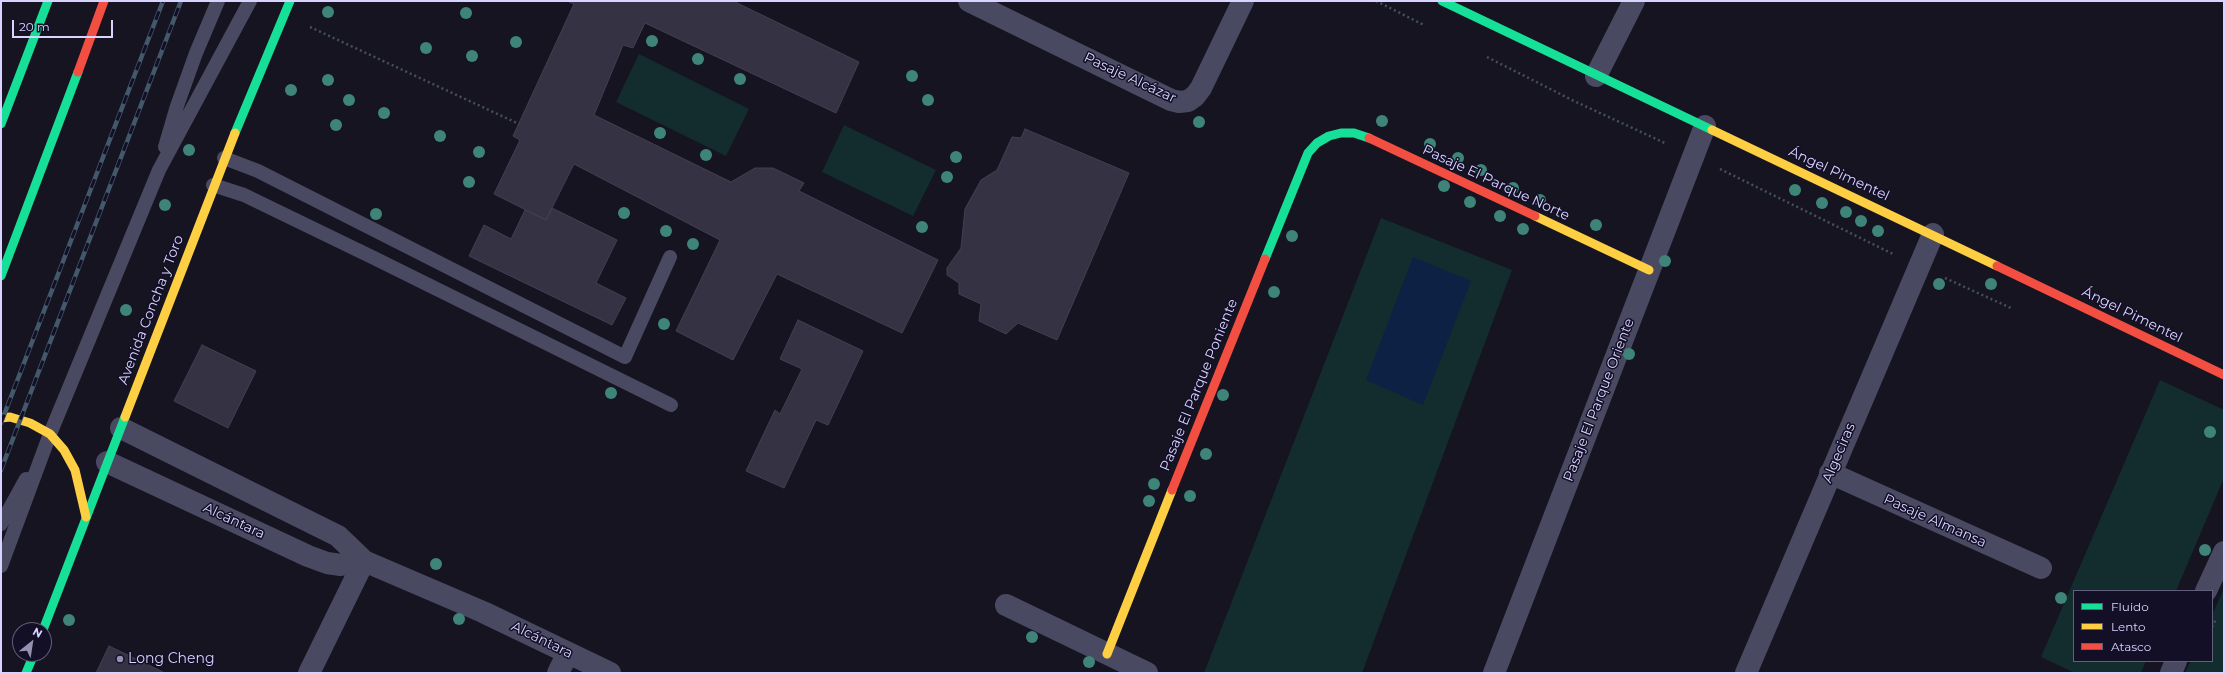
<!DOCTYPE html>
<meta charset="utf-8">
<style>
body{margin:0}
#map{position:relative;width:2225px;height:674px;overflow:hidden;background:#161421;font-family:Montserrat,sans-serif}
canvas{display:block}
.frame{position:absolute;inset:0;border:2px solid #d9d4ff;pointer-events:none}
.legend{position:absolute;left:2073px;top:590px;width:140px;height:72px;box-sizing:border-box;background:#130f26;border:1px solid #625e7d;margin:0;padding:5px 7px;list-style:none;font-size:12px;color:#d9d4ff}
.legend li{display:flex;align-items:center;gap:8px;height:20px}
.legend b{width:20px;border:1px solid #625e7d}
.north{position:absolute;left:12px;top:622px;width:40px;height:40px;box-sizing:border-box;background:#130f26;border:1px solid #625e7d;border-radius:50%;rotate:30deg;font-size:11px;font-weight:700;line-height:16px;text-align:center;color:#d9d4ff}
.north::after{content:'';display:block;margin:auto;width:14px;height:18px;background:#9591b1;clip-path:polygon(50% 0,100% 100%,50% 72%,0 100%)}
.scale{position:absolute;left:12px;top:20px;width:101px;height:18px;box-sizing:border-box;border:2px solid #d9d4ff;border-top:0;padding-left:5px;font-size:12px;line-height:14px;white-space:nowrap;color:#d9d4ff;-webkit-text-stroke:3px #130f26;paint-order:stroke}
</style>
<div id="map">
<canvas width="2225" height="674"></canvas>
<div class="frame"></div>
<ul class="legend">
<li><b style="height:5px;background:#16e098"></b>Fluido</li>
<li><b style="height:5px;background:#ffcf43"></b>Lento</li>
<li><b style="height:5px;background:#f24e42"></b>Atasco</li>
</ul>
<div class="north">N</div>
<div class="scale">20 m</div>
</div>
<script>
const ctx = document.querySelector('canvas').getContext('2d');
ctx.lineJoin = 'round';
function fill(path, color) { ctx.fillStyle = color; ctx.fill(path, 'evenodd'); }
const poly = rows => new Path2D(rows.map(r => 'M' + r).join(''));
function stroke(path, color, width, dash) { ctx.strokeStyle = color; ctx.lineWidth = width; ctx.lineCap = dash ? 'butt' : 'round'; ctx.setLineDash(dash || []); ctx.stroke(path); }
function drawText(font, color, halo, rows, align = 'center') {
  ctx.font = font + ' Montserrat,sans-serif'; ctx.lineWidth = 3; ctx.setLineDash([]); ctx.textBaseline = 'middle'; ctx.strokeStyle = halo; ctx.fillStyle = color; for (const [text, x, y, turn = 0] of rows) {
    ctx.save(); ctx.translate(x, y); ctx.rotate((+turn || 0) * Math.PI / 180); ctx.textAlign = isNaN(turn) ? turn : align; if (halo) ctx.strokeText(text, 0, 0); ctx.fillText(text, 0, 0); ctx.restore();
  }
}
const green = poly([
 [639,54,749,109,726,156,616,102],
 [844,125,936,170,913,216,822,172],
 [1381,218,1512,270,1362,673,1204,673],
 [2160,380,2224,410,2224,478,2176,591,2074,591,2074,661,2146,661,2141,673,2075,673,2041,657],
 [2224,588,2224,673,2185,673,2191,661,2212,661,2212,615]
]);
const water = poly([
 [1413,257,1471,281,1423,405,1366,380]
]);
const building = poly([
 [567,1,733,1,859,62,836,113,645,23,633,48,623,45,594,115,731,182,755,168,773,168,804,183,799,191,938,260,902,333,777,274,733,360,676,331,720,240,574,164,546,220,494,194,520,140,513,136,574,4,567,1],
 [1025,129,1129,173,1057,340,1018,323,1006,334,979,321,981,304,959,294,959,283,947,275,947,268,961,248,965,209,981,180,997,170,1012,137,1021,138,1025,129],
 [552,208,617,240,596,283,626,298,612,325,469,256,484,225,511,239,525,210,546,220,552,208],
 [798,320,863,351,828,425,816,420,784,488,746,471,775,410,780,414,802,369,780,359,798,320],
 [202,345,256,371,228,428,174,401,202,345],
 [109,646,165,673,96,673,109,646]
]);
const path = poly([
 [1376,1,1424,25],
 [310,27,519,124],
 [1487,57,1574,101,1667,144],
 [1720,169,1893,254],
 [1945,278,2013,309],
 [2212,627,2216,619]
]);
const lane = poly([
 [165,147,177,106,196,53,218,1],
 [224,158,258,171,625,357,670,257],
 [213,185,244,195,374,258,671,405],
 [1,524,26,479],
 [1,566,50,434,159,170,250,1]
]);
const street = poly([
 [969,1,1171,100,1179,102,1188,101,1195,96,1201,88,1243,1],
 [1596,76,1634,1],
 [121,428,338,536,364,561,483,612,610,673],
 [107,462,308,556,327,563,341,565,364,561],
 [1830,473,2041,568],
 [2206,591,2224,552],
 [1006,605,1147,673],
 [309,673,364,561],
 [558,673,568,653],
 [1494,673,1705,126],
 [1746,673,1933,234],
 [2171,673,2176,661]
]);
const fast = poly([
 [1442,1,1712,130],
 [1,124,48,1],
 [235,133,290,1],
 [1265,259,1308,153,1317,143,1329,136,1341,133,1354,133,1369,138],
 [1,276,78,72],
 [43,630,125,417],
 [26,673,34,654]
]);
const slow = poly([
 [1712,130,1997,266],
 [1535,216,1649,270],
 [125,417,235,133],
 [1,418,10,417,30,423,50,434,64,450,75,470,86,517],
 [1107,654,1172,490]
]);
const jam = poly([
 [78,72,104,1],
 [1369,138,1535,216],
 [1997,266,2224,375],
 [1172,490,1265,259]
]);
const rail = poly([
 [1,423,163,1],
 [1,470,181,1]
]);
const trees = [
 [328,12],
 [466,13],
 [652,41],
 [516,42],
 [426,48],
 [472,56],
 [698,59],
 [912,76],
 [740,79],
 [328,80],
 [291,90],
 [349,100],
 [928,100],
 [384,113],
 [1382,121],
 [1199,122],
 [336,125],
 [660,133],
 [440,136],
 [1430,144],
 [189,150],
 [479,152],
 [706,155],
 [956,157],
 [1458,158],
 [1481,170],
 [947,177],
 [469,182],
 [1444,186],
 [1513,188],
 [1795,190],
 [1540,200],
 [1470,202],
 [1822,203],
 [165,205],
 [1846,212],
 [624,213],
 [376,214],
 [1500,216],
 [1861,221],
 [1596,225],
 [922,227],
 [1523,229],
 [666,231],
 [1878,231],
 [1292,236],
 [693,244],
 [1665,261],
 [1939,284],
 [1991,284],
 [1274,292],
 [126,310],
 [664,324],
 [1629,354],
 [611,393],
 [1223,395],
 [2210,432],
 [1206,454],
 [1154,484],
 [1190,496],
 [1149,501],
 [2205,550],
 [436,564],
 [2061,598],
 [459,619],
 [69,620],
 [1032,637],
 [1089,662]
];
const markers = [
 [120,659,4,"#9591b1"]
];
const streetNames = [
 ["Pasaje Alcázar",1130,78,25],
 ["Ángel Pimentel",1839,174,25],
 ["Pasaje El Parque Norte",1496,183,25],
 ["Avenida Concha y Toro",151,310,-69],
 ["Ángel Pimentel",2132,315,26],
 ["Pasaje El Parque Poniente",1199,385,-68],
 ["Pasaje El Parque Oriente",1599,400,-69],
 ["Algeciras",1839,453,-67],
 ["Alcántara",234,521,25],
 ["Pasaje Almansa",1935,521,24],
 ["Alcántara",542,640,26]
];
const poiNames = [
 ["Long Cheng",128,659]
];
fill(green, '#132c2d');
fill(water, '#0d2144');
fill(building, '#343243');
stroke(building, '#433f54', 1);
stroke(path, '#44505f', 2.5, [2, 3]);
stroke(lane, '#4a4962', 14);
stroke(street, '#4a4962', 22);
stroke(fast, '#16e098', 9);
stroke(slow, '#ffcf43', 9);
stroke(jam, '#f24e42', 9);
stroke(rail, '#43596b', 4.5);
stroke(rail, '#130f26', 3, [9]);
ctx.fillStyle = '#3e8478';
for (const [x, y] of trees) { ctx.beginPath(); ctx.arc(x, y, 6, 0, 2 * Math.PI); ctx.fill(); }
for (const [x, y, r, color] of markers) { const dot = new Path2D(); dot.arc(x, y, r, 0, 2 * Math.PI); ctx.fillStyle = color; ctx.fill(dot); stroke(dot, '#130f26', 1.5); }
drawText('14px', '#d9d4ff', '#130f26', streetNames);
drawText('14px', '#d9d4ff', '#130f26', poiNames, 'left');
</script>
